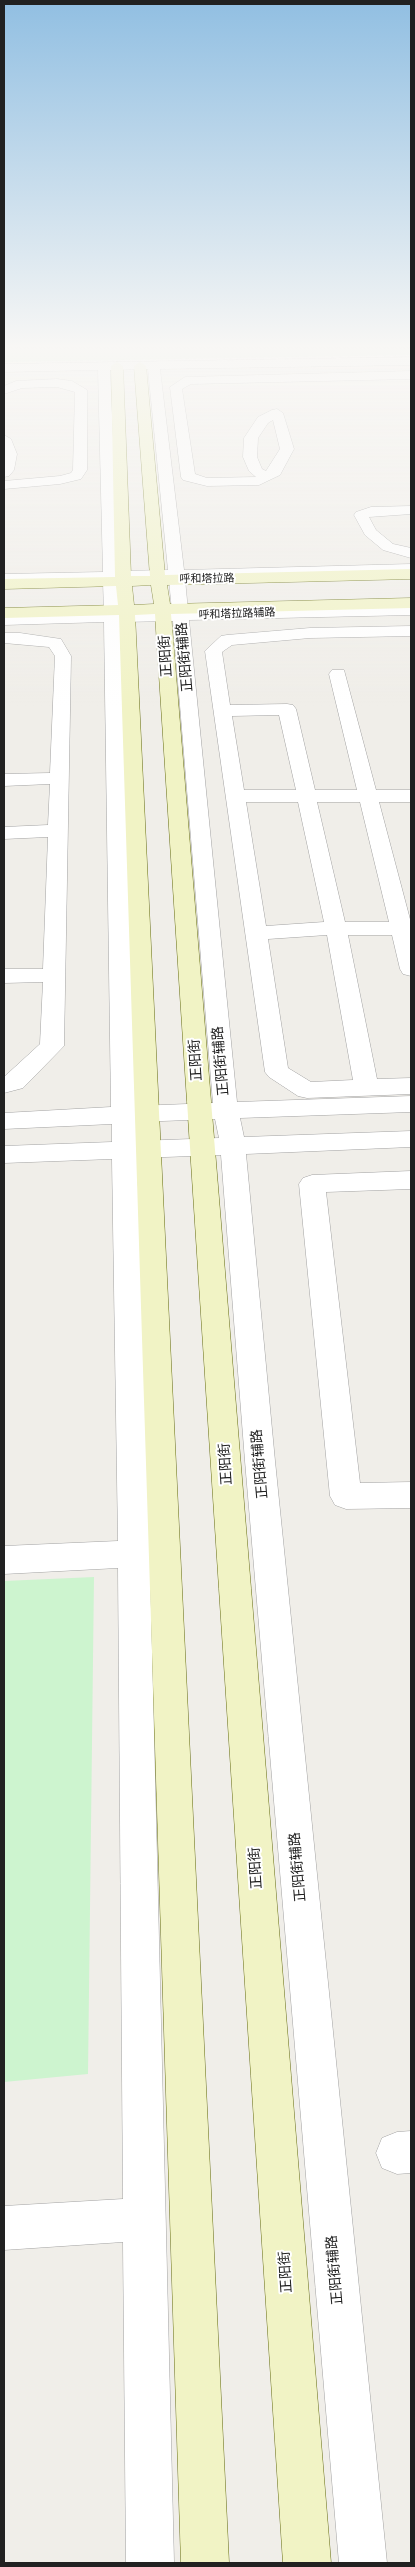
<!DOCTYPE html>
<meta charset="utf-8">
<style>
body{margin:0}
#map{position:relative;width:415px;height:2567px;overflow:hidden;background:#f0eee9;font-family:"Fira Sans",sans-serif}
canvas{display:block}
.frame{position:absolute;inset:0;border:5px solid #212121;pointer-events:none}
</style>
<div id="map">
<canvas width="415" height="2567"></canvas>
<div class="frame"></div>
</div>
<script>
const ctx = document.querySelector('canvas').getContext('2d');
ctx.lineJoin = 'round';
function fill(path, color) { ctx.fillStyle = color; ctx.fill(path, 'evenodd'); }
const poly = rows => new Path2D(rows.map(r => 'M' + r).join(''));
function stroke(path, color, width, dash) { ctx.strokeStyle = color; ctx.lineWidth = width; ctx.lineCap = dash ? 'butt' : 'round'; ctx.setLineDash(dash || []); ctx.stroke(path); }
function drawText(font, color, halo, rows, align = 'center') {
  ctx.font = font + ' "Fira Sans","Noto Sans SC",sans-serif'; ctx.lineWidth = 4; ctx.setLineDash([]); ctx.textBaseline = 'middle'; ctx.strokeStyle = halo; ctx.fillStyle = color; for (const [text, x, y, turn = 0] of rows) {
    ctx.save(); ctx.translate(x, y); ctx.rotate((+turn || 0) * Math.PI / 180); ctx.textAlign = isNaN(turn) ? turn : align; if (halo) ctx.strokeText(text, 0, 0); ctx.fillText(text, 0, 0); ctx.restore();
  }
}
const park = poly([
 [4,349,411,349,411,355,4,362],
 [94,1577,88,2074,4,2082,4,1581]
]);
const minor = poly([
 [411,371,411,379,191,384,182,389,195,474,207,478,256,477,249,471,243,457,244,438,258,417,272,410,277,409,283,413,294,449,280,475,259,485,207,486,183,480,181,477,170,387,185,377,411,371],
 [273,420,280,449,266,471,262,469,257,457,258,438,268,423,273,420],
 [57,379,72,381,87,390,87,470,81,479,60,484,4,489,4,481,60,476,71,473,73,470,75,392,57,387,22,388,4,394,4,386,16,381,57,379],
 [4,435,11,439,17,454,14,470,9,476,4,477,4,435],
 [411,506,411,514,369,517,376,530,393,544,411,548,411,558,383,550,365,535,354,515,356,512,371,507,411,506],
 [411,626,411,636,310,638,232,645,222,652,230,705,287,704,293,705,296,709,315,790,357,790,329,674,332,670,344,670,376,790,411,790,411,802,379,802,411,923,411,976,403,974,400,969,392,935,348,935,377,1079,411,1078,411,1094,307,1098,298,1096,269,1077,265,1072,205,651,221,636,227,635,310,628,411,626],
 [279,715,296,790,244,790,232,716,279,715],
 [246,802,298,802,324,922,266,926,246,802],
 [317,802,360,802,389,922,345,922,317,802],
 [327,935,353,1080,311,1082,288,1068,268,939,327,935],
 [4,633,20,633,61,639,71,656,64,1046,23,1088,4,1093,4,1077,40,1044,43,982,4,983,4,969,43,969,48,837,4,839,4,827,48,825,50,784,4,786,4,774,50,773,55,656,49,647,4,643,4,633],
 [411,1171,411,1189,326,1192,360,1483,411,1482,411,1508,346,1509,335,1505,330,1496,299,1184,303,1178,312,1175,411,1171],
 [411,2131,411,2173,397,2174,382,2168,376,2153,382,2138,397,2132,411,2131]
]);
const tertiary = poly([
 [411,357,411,365,160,369,184,570,411,564,411,574,185,579,188,611,411,605,411,615,189,620,237,1102,411,1096,411,1112,240,1118,244,1137,411,1131,411,1147,246,1154,275,1461,387,2563,339,2563,245,1461,221,1155,137,1158,150,1539,163,1543,168,1553,163,1563,150,1567,174,2563,126,2563,123,2242,4,2250,4,2206,123,2199,118,1568,4,1574,4,1546,118,1541,112,1159,4,1163,4,1146,112,1142,112,1124,4,1129,4,1113,111,1107,104,622,4,625,4,615,104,613,103,581,4,584,4,574,103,572,98,370,4,372,4,364,411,357],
 [148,369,168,570,119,571,110,370,148,369],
 [169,580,172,611,120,612,119,581,169,580],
 [173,621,213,1103,136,1106,120,622,173,621],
 [215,1119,219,1138,137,1141,136,1122,215,1119]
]);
const secondary = poly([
 [117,362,123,366,131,576,150,576,134,366,140,362,146,366,165,575,411,569,411,579,167,585,170,604,411,598,411,608,171,614,331,2563,283,2563,155,614,135,615,229,2563,181,2563,119,615,4,618,4,608,118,605,116,586,4,589,4,579,115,577,111,366,117,362],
 [151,585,154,604,134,605,132,586,151,585]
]);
const farStreetnames = [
 ["呼和塔拉路",207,579,-1],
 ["呼和塔拉路辅路",237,614,-2]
];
const streetNames = [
 ["正阳街",166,656,-94],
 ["正阳街辅路",185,657,-95],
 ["正阳街",196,1060,-94],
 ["正阳街辅路",221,1061,-95],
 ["正阳街",226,1464,-94],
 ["正阳街辅路",260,1464,-95],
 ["正阳街辅路",298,1867,-95],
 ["正阳街",256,1868,-94],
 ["正阳街辅路",335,2270,-95],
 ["正阳街",286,2272,-94]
];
fill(park, '#cdf4cf');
stroke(minor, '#a2a2a2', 1);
stroke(tertiary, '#a2a2a2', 1);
stroke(secondary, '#666d13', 1);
fill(minor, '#fff');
fill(tertiary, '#fff');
fill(secondary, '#f1f3c5');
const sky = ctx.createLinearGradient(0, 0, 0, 708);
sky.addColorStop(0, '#91bfe2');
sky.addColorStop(0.49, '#f8f7f5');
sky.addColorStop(1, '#f8f7f500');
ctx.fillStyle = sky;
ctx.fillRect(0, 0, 415, 708);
drawText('11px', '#212121', '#fff', farStreetnames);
drawText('14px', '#212121', '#fff', streetNames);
</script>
